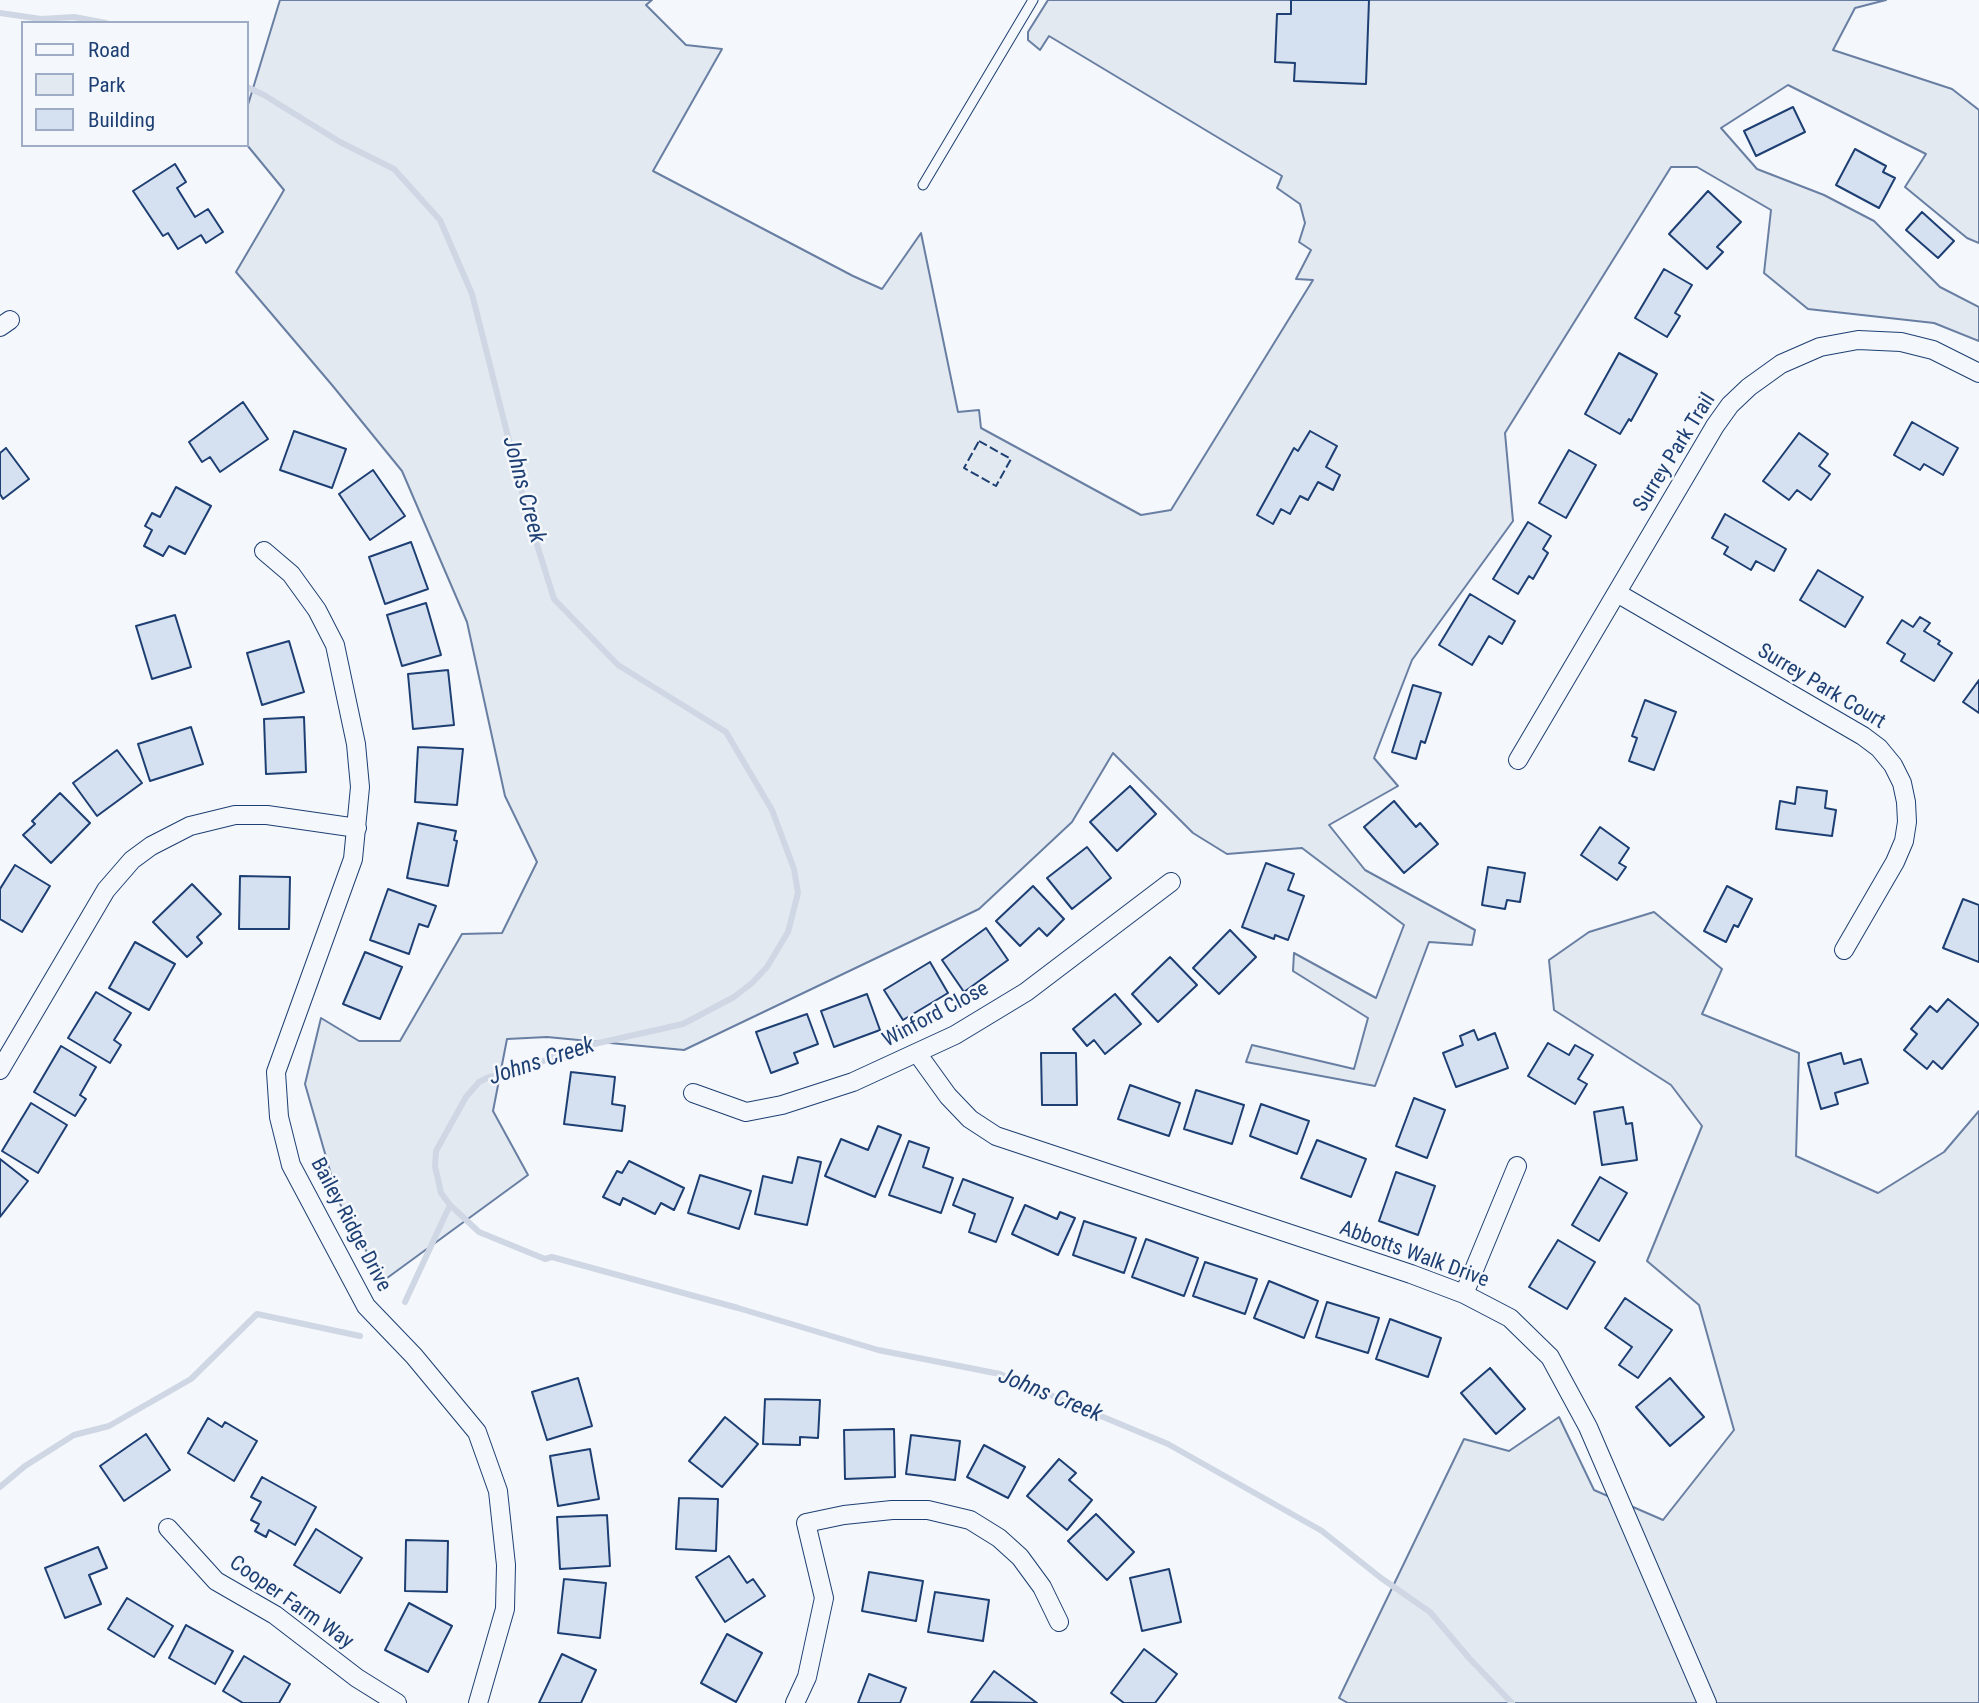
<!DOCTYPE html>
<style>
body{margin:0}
#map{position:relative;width:1979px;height:1703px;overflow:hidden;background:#f4f7fb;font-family:"Roboto Condensed",sans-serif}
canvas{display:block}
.legend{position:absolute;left:21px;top:21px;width:228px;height:126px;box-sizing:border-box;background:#f4f7fb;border:2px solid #9eadc5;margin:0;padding:9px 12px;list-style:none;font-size:21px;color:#1d3f73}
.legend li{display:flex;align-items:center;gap:14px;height:35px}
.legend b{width:35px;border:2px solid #9eadc5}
</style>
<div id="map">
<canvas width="1979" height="1703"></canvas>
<ul class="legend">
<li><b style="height:9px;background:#f4f7fb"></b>Road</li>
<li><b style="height:19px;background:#e3e9f0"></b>Park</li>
<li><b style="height:19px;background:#d5e0f0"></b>Building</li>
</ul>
</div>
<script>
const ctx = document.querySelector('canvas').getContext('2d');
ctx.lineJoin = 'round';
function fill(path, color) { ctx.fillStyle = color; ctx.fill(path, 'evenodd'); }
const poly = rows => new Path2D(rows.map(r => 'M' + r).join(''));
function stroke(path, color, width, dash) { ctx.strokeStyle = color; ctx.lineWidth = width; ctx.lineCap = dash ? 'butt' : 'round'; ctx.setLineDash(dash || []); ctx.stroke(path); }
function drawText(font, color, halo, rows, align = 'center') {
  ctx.font = font + ' "Roboto Condensed",sans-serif'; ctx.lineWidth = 5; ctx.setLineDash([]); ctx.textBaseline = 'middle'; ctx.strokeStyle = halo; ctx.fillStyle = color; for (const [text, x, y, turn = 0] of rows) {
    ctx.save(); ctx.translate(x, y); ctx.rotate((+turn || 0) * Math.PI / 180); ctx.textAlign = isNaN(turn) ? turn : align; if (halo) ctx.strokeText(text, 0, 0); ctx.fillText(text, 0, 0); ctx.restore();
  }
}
const green = poly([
 [280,0,652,0,646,5,686,45,722,49,653,171,853,276,882,289,921,233,958,412,979,410,981,428,1141,515,1171,510,1313,280,1296,279,1311,250,1299,242,1305,223,1300,204,1277,188,1282,176,1049,36,1040,50,1028,40,1028,32,1048,0,1886,0,1855,8,1833,50,1952,89,1979,110,1979,243,1967,238,1905,187,1926,154,1788,85,1721,128,1757,169,1824,195,1874,221,1940,287,1979,307,1979,341,1934,323,1808,309,1764,273,1771,210,1697,167,1671,167,1505,433,1513,521,1412,660,1374,758,1398,786,1329,825,1365,870,1475,930,1472,945,1429,942,1375,1086,1246,1062,1252,1045,1354,1069,1368,1018,1293,971,1294,953,1376,998,1404,925,1302,848,1227,854,1193,833,1113,753,1072,822,979,909,684,1050,547,1037,507,1039,493,1111,528,1175,383,1281,339,1202,305,1084,321,1018,359,1041,400,1041,462,934,502,933,537,862,505,796,467,622,402,471,332,385,236,272,284,190,247,145,247,108,280,0],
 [1654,912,1722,969,1702,1014,1799,1053,1796,1156,1878,1193,1944,1152,1979,1111,1979,1703,1348,1703,1339,1698,1464,1439,1509,1451,1559,1417,1594,1490,1663,1520,1734,1430,1699,1305,1647,1261,1702,1126,1671,1085,1554,1010,1549,960,1589,932,1654,912]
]);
const stream = poly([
 [0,13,41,19,74,17,106,23],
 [247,87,264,95,340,142,394,169,440,220,472,294,528,516,554,599,618,665,726,732,772,810,794,869,798,893,788,932,767,967,752,983,734,997,683,1024,572,1049,541,1062,487,1078,479,1082,466,1097,436,1151,435,1167,438,1179,441,1193,450,1205,479,1232,545,1259,552,1257,738,1308,878,1350,1000,1374,1168,1444,1322,1531,1381,1578,1430,1612,1469,1658,1512,1703],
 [405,1302,450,1205],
 [0,1487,25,1466,74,1435,109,1426,191,1379,257,1314,360,1336]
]);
const building = poly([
 [1291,0,1369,0,1366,84,1294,81,1295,63,1275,62,1277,14,1291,14,1291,0],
 [1793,107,1805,132,1756,156,1744,131,1793,107],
 [1855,149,1886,166,1883,172,1895,178,1879,208,1836,185,1855,149],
 [175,164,186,182,177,188,195,217,208,209,223,232,206,243,201,235,178,249,168,233,163,236,133,191,175,164],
 [1708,191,1741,222,1717,247,1723,252,1707,269,1669,234,1708,191],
 [1922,212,1954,241,1938,258,1906,230,1922,212],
 [1664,269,1692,285,1675,313,1680,316,1667,337,1635,318,1664,269],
 [1619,353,1657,374,1631,421,1629,419,1620,434,1585,414,1619,353],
 [243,402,268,439,220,472,210,457,202,462,189,442,243,402],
 [1912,422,1958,448,1943,475,1924,464,1920,470,1894,455,1912,422],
 [294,431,346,449,332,488,280,470,294,431],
 [1310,431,1337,446,1326,467,1340,475,1333,490,1318,482,1308,500,1300,496,1290,514,1281,509,1273,524,1257,515,1294,448,1298,451,1310,431],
 [1799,433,1828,454,1819,466,1830,474,1811,500,1797,490,1789,500,1763,481,1799,433],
 [6,448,29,479,3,499,0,494,0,453,6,448],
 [1569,450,1596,465,1566,518,1539,503,1569,450],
 [373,470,405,516,370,540,339,494,373,470],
 [176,487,211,506,185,554,169,546,163,556,144,546,152,530,145,526,152,513,160,517,176,487],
 [1725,514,1786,549,1774,571,1756,561,1751,570,1724,554,1728,547,1712,538,1725,514],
 [1528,522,1551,536,1543,549,1548,553,1533,579,1529,576,1518,594,1493,579,1528,522],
 [411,542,428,589,385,604,369,557,411,542],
 [1818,570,1863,597,1845,627,1800,600,1818,570],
 [1470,594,1515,621,1502,644,1489,636,1472,665,1439,645,1470,594],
 [426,603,441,655,402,666,387,615,426,603],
 [175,615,191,667,152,679,136,626,175,615],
 [1920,617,1930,623,1924,631,1940,641,1938,644,1952,653,1934,681,1901,661,1905,654,1887,643,1902,620,1913,627,1920,617],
 [289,641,304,692,262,705,247,653,289,641],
 [448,670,454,725,413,729,408,674,448,670],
 [1979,680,1979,713,1963,702,1979,680],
 [1413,685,1441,693,1425,743,1421,741,1416,759,1392,752,1413,685],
 [1645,700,1676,712,1654,770,1629,761,1637,738,1632,736,1645,700],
 [304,717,306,772,266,774,264,719,304,717],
 [191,727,203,764,150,781,138,744,191,727],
 [418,747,463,749,457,805,415,802,418,747],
 [117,750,142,783,97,816,73,783,117,750],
 [1130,786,1156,814,1117,851,1090,822,1130,786],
 [1797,787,1827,791,1825,808,1836,810,1832,836,1776,829,1780,801,1795,804,1797,787],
 [60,793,90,823,51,863,23,835,35,824,32,821,60,793],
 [1394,801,1416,827,1420,823,1438,844,1404,873,1364,827,1394,801],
 [418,823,456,831,454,840,457,841,448,886,407,878,418,823],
 [1600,827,1629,848,1619,863,1626,867,1617,880,1581,855,1600,827],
 [1087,847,1111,878,1072,909,1047,878,1087,847],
 [1266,863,1294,874,1288,890,1304,896,1288,940,1275,935,1274,939,1242,927,1266,863],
 [15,865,50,886,22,932,0,919,0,889,15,865],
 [1488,867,1525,873,1520,902,1507,900,1505,909,1482,905,1488,867],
 [240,876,290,877,289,929,239,929,240,876],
 [192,884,221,914,197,937,202,943,187,957,153,922,192,884],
 [1033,886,1064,919,1047,936,1039,928,1020,946,996,921,1033,886],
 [1727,886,1752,899,1738,927,1734,925,1726,942,1704,931,1727,886],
 [388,889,436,906,428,927,419,924,409,954,370,940,388,889],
 [1963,899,1979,905,1979,962,1943,948,1963,899],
 [986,928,1008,960,964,992,942,960,986,928],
 [1230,930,1256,957,1219,994,1193,968,1230,930],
 [135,942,175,964,149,1010,109,988,135,942],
 [365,952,402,967,380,1019,343,1004,365,952],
 [1170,957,1197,985,1158,1022,1132,994,1170,957],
 [930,962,948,993,903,1020,884,990,930,962],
 [96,992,131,1013,114,1040,121,1045,110,1063,68,1038,96,992],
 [867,994,880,1030,834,1047,821,1011,867,994],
 [1115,994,1141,1024,1105,1054,1094,1040,1087,1046,1073,1029,1115,994],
 [1948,999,1979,1024,1942,1069,1933,1061,1927,1069,1904,1050,1917,1034,1911,1029,1930,1006,1937,1012,1948,999],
 [807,1014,818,1044,794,1053,798,1063,771,1073,756,1032,807,1014],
 [1474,1030,1478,1040,1495,1033,1508,1068,1456,1087,1443,1053,1463,1045,1460,1036,1474,1030],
 [1548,1043,1569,1055,1575,1045,1593,1055,1578,1079,1587,1084,1575,1104,1528,1076,1548,1043],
 [61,1046,96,1067,80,1095,86,1099,75,1116,34,1092,61,1046],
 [1041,1053,1076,1053,1077,1105,1042,1105,1041,1053],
 [1841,1053,1844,1064,1861,1059,1868,1083,1835,1093,1838,1104,1821,1109,1808,1063,1841,1053],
 [571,1072,615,1077,612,1104,625,1106,622,1131,564,1124,571,1072],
 [1130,1085,1180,1103,1169,1136,1118,1119,1130,1085],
 [1196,1090,1244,1105,1232,1144,1184,1129,1196,1090],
 [1414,1098,1445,1110,1427,1158,1396,1146,1414,1098],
 [31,1103,67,1125,38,1173,2,1151,31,1103],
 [1261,1104,1309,1121,1297,1154,1250,1136,1261,1104],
 [1623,1107,1626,1124,1632,1123,1637,1160,1602,1165,1594,1112,1623,1107],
 [878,1126,901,1135,875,1197,825,1176,841,1139,868,1150,878,1126],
 [1317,1140,1366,1159,1351,1197,1301,1178,1317,1140],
 [909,1141,929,1148,923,1167,953,1178,941,1213,889,1195,909,1141],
 [798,1157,821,1162,807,1225,755,1214,763,1176,792,1183,798,1157],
 [0,1159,28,1181,0,1217,0,1159],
 [629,1161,684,1188,674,1210,661,1203,655,1214,623,1198,620,1205,603,1197,617,1171,622,1173,629,1161],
 [1396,1172,1435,1186,1418,1235,1379,1221,1396,1172],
 [700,1175,751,1191,739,1229,688,1213,700,1175],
 [1600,1177,1627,1193,1599,1241,1572,1225,1600,1177],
 [963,1179,1013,1198,996,1242,969,1232,975,1214,953,1205,963,1179],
 [1025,1205,1057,1219,1060,1212,1075,1218,1058,1255,1012,1234,1025,1205],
 [1084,1221,1136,1238,1124,1273,1073,1255,1084,1221],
 [1146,1239,1198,1258,1184,1296,1132,1277,1146,1239],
 [1558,1240,1595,1262,1567,1309,1529,1287,1558,1240],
 [1205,1262,1257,1279,1245,1314,1193,1296,1205,1262],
 [1269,1281,1318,1301,1304,1338,1254,1318,1269,1281],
 [1625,1298,1672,1330,1638,1378,1619,1365,1632,1347,1605,1328,1625,1298],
 [1327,1302,1379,1318,1368,1353,1316,1337,1327,1302],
 [1390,1319,1441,1338,1428,1377,1376,1359,1390,1319],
 [1490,1368,1525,1409,1496,1434,1461,1393,1490,1368],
 [578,1378,592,1426,547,1440,532,1392,578,1378],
 [1670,1378,1704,1417,1670,1446,1636,1407,1670,1378],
 [765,1399,820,1400,818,1438,800,1437,800,1445,763,1444,765,1399],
 [725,1417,758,1444,722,1487,689,1461,725,1417],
 [208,1418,222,1427,225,1422,257,1441,234,1481,188,1453,208,1418],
 [894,1429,895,1477,845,1479,844,1430,894,1429],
 [146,1434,170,1470,124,1501,100,1466,146,1434],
 [911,1435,960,1441,955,1480,906,1474,911,1435],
 [984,1445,1025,1467,1008,1498,967,1477,984,1445],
 [590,1449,599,1499,558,1506,550,1456,590,1449],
 [1059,1459,1076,1473,1069,1480,1092,1500,1067,1530,1027,1496,1059,1459],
 [262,1477,316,1507,295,1545,269,1530,266,1537,255,1531,259,1524,251,1520,261,1502,251,1497,262,1477],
 [679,1498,718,1499,716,1551,676,1549,679,1498],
 [1096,1514,1134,1552,1107,1580,1068,1541,1096,1514],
 [607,1515,610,1566,560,1569,557,1517,607,1515],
 [316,1529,362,1558,340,1593,294,1565,316,1529],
 [406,1540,448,1541,447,1592,405,1591,406,1540],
 [98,1547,107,1568,89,1575,101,1604,65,1618,45,1568,98,1547],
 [729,1556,747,1583,753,1579,765,1596,725,1622,696,1577,729,1556],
 [1169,1569,1181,1622,1142,1631,1130,1578,1169,1569],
 [869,1572,923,1581,916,1621,862,1611,869,1572],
 [564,1579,606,1583,600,1638,558,1633,564,1579],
 [935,1592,989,1600,983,1641,928,1632,935,1592],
 [127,1598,173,1626,154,1657,108,1629,127,1598],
 [409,1603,452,1626,428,1672,385,1650,409,1603],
 [186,1625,233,1651,215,1684,169,1658,186,1625],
 [727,1634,762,1653,736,1702,701,1683,727,1634],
 [1144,1649,1177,1674,1155,1703,1124,1703,1111,1693,1144,1649],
 [562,1654,596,1670,581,1703,539,1703,562,1654],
 [244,1656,290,1684,279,1703,243,1703,223,1691,244,1656],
 [994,1671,1037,1703,971,1702,994,1671],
 [869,1674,906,1688,900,1703,858,1703,869,1674]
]);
const service = poly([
 [923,185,1033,0]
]);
const minor = poly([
 [0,327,10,320],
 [264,551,291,574,317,610,335,645,356,744,360,787,353,859,276,1072,279,1117,291,1165,366,1306,414,1356,477,1432,498,1491,506,1565,505,1609,478,1703],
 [1617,593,1863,736,1879,748,1893,765,1902,783,1906,802,1907,822,1904,841,1895,862,1844,950],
 [1518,760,1715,426,1730,405,1749,387,1781,364,1820,347,1858,340,1901,342,1933,350,1979,373],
 [917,1053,948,1096,970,1119,996,1136,1411,1274,1464,1294,1510,1318,1550,1357,1588,1427,1707,1703],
 [0,1070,106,890,132,860,151,846,190,826,235,815,267,815,357,828],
 [693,1093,746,1112,782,1105,853,1082,955,1035,1026,992,1171,882],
 [1464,1294,1517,1166],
 [168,1528,216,1581,275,1615,357,1678,397,1703],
 [795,1703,807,1677,824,1598,806,1523,844,1515,892,1510,928,1510,970,1520,999,1538,1020,1557,1042,1587,1059,1622]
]);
const fence = poly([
 [979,441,1011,459,996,486,964,468,979,441]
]);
const streetNames = [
 ["Surrey Park Trail",1675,453,-58],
 ["Surrey Park Court",1821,687,31],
 ["Winford Close",936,1015,-28],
 ["Bailey Ridge Drive",350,1225,62],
 ["Abbotts Walk Drive",1414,1255,20],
 ["Cooper Farm Way",291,1603,35]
];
const waterNames = [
 ["Johns Creek",523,490,75],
 ["Johns Creek",542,1062,-18],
 ["Johns Creek",1050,1396,22]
];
fill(green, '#e3e9f0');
stroke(green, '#687fa3', 2);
stroke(stream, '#cfd7e4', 6);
fill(building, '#d5e0f0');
stroke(building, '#1d3f73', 2);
stroke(service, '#1d3f73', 11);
stroke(minor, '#1d3f73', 20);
stroke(service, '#f4f7fb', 9);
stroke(minor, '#f4f7fb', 18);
stroke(fence, '#1d3f73', 2, [9, 3.5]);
drawText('21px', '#1d3f73', '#f4f7fb', streetNames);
drawText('italic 23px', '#1d3f73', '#f4f7fb', waterNames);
</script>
